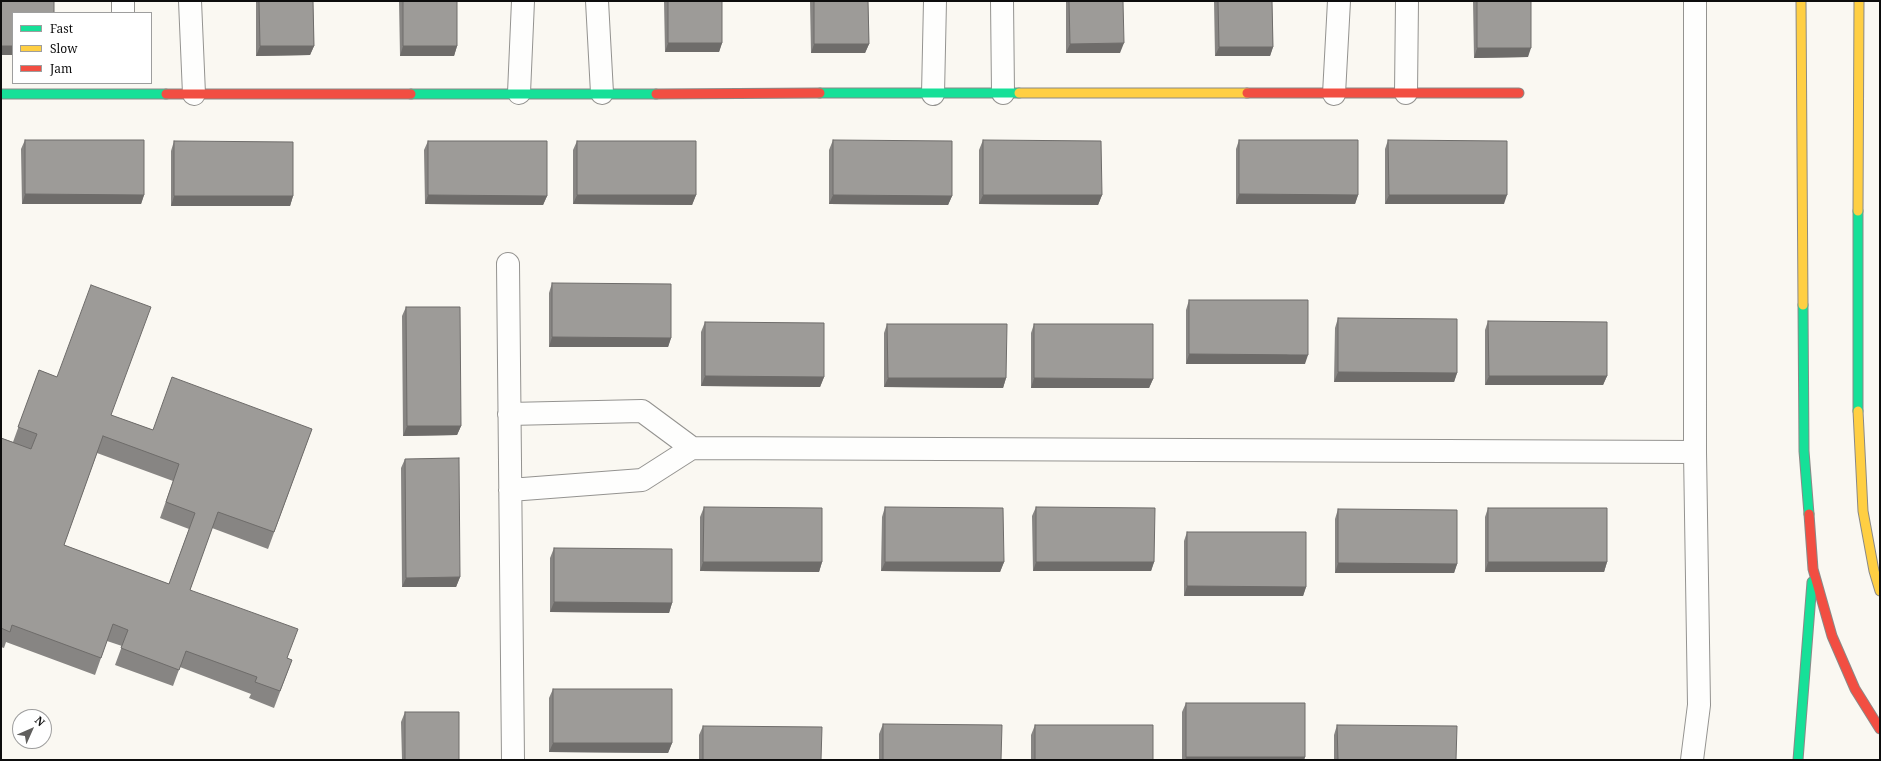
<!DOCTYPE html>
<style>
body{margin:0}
#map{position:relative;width:1881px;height:761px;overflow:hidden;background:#faf8f2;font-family:"Noto Serif",serif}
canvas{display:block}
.frame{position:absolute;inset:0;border:2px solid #0d0d0d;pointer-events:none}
.legend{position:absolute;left:12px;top:12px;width:140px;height:72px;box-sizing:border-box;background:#fff;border:1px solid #9e9e9e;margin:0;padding:5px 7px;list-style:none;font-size:12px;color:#0d0d0d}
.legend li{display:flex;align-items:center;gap:8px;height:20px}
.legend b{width:20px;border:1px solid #9e9e9e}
.north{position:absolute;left:12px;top:709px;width:40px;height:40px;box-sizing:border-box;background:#fff;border:1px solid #9e9e9e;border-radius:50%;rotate:45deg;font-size:11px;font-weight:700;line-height:16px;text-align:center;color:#0d0d0d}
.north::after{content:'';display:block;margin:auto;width:14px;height:18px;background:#605f5d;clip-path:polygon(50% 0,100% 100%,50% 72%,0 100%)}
</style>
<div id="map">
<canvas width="1881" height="761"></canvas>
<div class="frame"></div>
<ul class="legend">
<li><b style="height:5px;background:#16e098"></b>Fast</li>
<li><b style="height:5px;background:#ffcf43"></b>Slow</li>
<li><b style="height:5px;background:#f24e42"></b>Jam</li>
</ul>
<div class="north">N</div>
</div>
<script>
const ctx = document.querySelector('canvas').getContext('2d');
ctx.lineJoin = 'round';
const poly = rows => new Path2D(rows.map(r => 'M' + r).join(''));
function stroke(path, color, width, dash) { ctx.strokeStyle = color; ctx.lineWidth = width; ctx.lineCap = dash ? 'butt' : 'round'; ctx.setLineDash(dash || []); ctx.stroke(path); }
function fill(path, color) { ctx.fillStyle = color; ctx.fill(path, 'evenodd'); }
const street = poly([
 [190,1,194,94],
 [597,1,602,93],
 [1002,1,1003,93],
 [123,13,123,1],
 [519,93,523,1],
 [1406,93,1407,1],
 [933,94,935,1],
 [1334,94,1339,1],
 [508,264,513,760],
 [509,414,642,411,692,448,642,480,510,490],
 [692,448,1695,452],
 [1692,760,1699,705,1695,452,1695,1]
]);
const fast = poly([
 [820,93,1019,93],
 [1,94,166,94],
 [411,94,656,94],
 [1803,305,1804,451,1809,514],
 [1858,411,1858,211],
 [1798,760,1812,582]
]);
const slow = poly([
 [1801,1,1803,305],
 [1019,93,1247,93],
 [1858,211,1859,1],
 [1858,411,1863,511,1874,571,1880,591]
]);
const jam = poly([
 [1247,93,1519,93],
 [166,94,411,94],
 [656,94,820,93],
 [1809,514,1813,569,1832,636,1855,689,1880,729]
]);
const wall = poly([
 [256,1,313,1,314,46,310,55,256,56],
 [399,1,457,1,457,46,454,56,400,56],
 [664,1,722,1,722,43,719,52,665,52],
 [810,1,868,1,869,44,865,53,811,53],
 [1066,1,1123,1,1120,53,1066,53],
 [1214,1,1272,1,1273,47,1270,56,1215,56],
 [1473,1,1531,1,1528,57,1474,58],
 [25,140,144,195,141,204,22,204,21,149],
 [833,140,952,196,948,205,829,204,829,150],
 [983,140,1102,195,1098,205,979,204,979,150],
 [1239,140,1358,195,1355,204,1236,204,1236,149],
 [1388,140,1504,204,1385,204,1385,149],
 [174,141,293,196,290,206,171,206,171,151],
 [428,141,547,196,543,205,425,204,424,150],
 [577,141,696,195,692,205,573,204,573,150],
 [552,283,671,338,668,347,549,347,549,293],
 [1189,300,1305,364,1186,364,1186,310],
 [406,307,461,426,457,435,403,436,402,316],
 [1338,318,1457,373,1454,382,1334,382,1335,328],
 [1488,321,1607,376,1603,385,1485,385,1485,330],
 [705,322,824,377,820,387,701,386,701,332],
 [887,324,1006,378,1003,388,884,387,884,333],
 [1034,324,1153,379,1149,388,1031,388,1031,333],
 [39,370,57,377,111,415,153,430,312,429,268,549,212,528,190,590,287,658,292,660,274,708,249,698,251,694,180,667,173,686,115,665,122,646,107,641,95,675,6,642,4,648,1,647,1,438,13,442],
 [97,453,173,481,160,518,189,529,169,584,64,545],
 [405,459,460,577,456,587,402,587,401,468],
 [704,507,822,562,819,572,700,571,700,517],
 [885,507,1004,562,1000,572,881,571,882,517],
 [1036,507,1154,562,1151,571,1033,571,1032,516],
 [1488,508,1607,562,1604,572,1485,572,1485,517],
 [1338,509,1457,564,1454,573,1335,573,1335,519],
 [1187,532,1306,587,1303,596,1184,596,1184,541],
 [554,548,672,603,669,613,550,612,550,558],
 [553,689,672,743,668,753,549,752,549,698],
 [1186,703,1305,757,1304,760,1182,760,1182,712],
 [405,712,459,760,402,760,401,722],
 [883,724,1001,760,879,760,879,734],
 [1035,725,1153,760,1031,760,1031,735],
 [1337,725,1456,760,1334,760,1334,735],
 [703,726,821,760,699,760,699,735]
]);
const shadedWall = poly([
 [668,43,722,43,719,52,665,52],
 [1124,43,1120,53,1066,53,1070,44],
 [814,44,869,44,865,53,811,53],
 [1,46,13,46,13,55,1,55],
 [260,46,314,46,310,55,256,56],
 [403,46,457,46,454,56,400,56],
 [1219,47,1273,47,1270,56,1215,56],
 [1477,48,1531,48,1528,57,1474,58],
 [25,194,144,195,141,204,22,204],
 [1239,194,1358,195,1355,204,1236,204],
 [428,195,547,196,543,205,425,204],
 [577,195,696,195,692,205,573,204],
 [833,195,952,196,948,205,829,204],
 [983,195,1102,195,1098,205,979,204],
 [1389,195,1507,195,1504,204,1385,204],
 [174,196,293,196,290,206,171,206],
 [552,337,671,338,668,347,549,347],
 [1189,354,1308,355,1305,364,1186,364],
 [1338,372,1457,373,1454,382,1334,382],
 [705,376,824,377,820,387,701,386],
 [1489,376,1607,376,1603,385,1485,385],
 [888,378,1006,378,1003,388,884,387],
 [1034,378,1153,379,1149,388,1031,388],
 [407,426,461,426,457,435,403,436],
 [703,562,822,562,819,572,700,571],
 [885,562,1004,562,1000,572,881,571],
 [1036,562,1154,562,1151,571,1033,571],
 [1488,562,1607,562,1604,572,1485,572],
 [1338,563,1457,564,1454,573,1335,573],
 [460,577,456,587,402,587,406,578],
 [1187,586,1306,587,1303,596,1184,596],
 [554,602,672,603,669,613,550,612],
 [553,743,672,743,668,753,549,752],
 [1186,757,1305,757,1304,760,1185,760]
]);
const building = poly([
 [1,1,54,1,54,13,13,13,13,46,1,46,1,1],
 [259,1,313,1,314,46,260,46,259,1],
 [403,1,457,1,457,46,403,46,403,1],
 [668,1,722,1,722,43,668,43,668,1],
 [814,1,868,1,869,44,814,44,814,1],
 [1069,1,1123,1,1124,43,1070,44,1069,1],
 [1218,1,1272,1,1273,47,1219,47,1218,1],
 [1477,1,1531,1,1531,48,1477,48,1477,1],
 [25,140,144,140,144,195,25,194,25,140],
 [833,140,952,141,952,196,833,195,833,140],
 [983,140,1101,141,1102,195,983,195,983,140],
 [1239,140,1358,140,1358,195,1239,194,1239,140],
 [1388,140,1507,141,1507,195,1389,195,1388,140],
 [174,141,293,142,293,196,174,196,174,141],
 [428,141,547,141,547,196,428,195,428,141],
 [577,141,696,141,696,195,577,195,577,141],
 [552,283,671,284,671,338,552,337,552,283],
 [91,285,151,307,111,415,153,430,172,377,312,429,274,532,218,512,190,590,298,629,287,658,292,660,280,691,255,682,257,677,186,651,179,670,121,648,128,630,113,624,101,658,12,625,10,632,1,628,1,438,31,449,37,434,18,427,39,370,57,377,91,285],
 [103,436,179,464,166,502,195,513,169,584,64,545,103,436],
 [1189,300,1308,300,1308,355,1189,354,1189,300],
 [406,307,460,307,461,426,407,426,406,307],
 [1338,318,1457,319,1457,373,1338,372,1338,318],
 [1488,321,1607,322,1607,376,1489,376,1488,321],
 [705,322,824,323,824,377,705,376,705,322],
 [887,324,1007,324,1006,378,888,378,887,324],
 [1034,324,1153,324,1153,379,1034,378,1034,324],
 [459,458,460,577,406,578,405,459,459,458],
 [704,507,822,508,822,562,703,562,704,507],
 [885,507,1003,508,1004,562,885,562,885,507],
 [1036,507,1155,508,1154,562,1036,562,1036,507],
 [1488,508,1607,508,1607,562,1488,562,1488,508],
 [1338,509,1457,510,1457,564,1338,563,1338,509],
 [1187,532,1306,532,1306,587,1187,586,1187,532],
 [554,548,672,549,672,603,554,602,554,548],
 [553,689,672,689,672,743,553,743,553,689],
 [1186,703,1305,703,1305,757,1186,757,1186,703],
 [405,712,459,712,459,760,405,760,405,712],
 [883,724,1002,725,1001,760,883,760,883,724],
 [1035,725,1153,725,1153,760,1035,760,1035,725],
 [1337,725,1457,726,1456,760,1338,760,1337,725],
 [703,726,822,727,821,760,703,760,703,726]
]);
stroke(street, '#949390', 24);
stroke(fast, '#8a8987', 11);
stroke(slow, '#8a8987', 11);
stroke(jam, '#8a8987', 11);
stroke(street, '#fefefd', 22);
stroke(fast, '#16e098', 9);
stroke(slow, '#ffcf43', 9);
stroke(jam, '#f24e42', 9);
fill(wall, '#878583');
fill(shadedWall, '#6e6c6a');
fill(building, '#9d9b98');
stroke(building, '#6e6c6a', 1);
</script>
